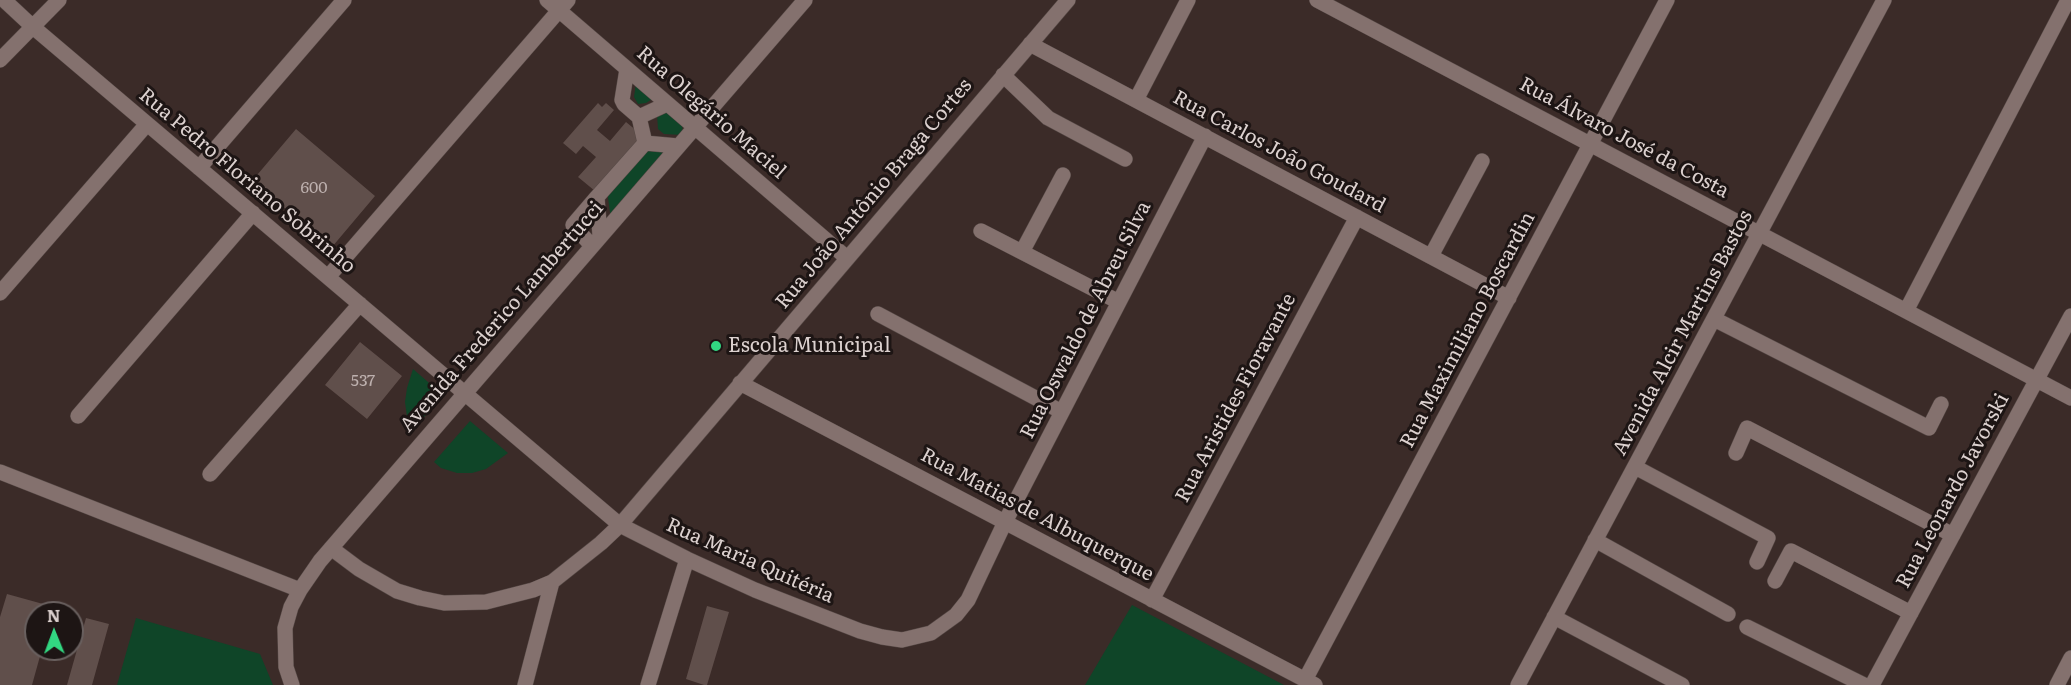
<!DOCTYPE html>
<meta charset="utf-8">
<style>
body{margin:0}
#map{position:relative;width:2071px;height:685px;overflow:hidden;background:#3b2b28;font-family:Literata,serif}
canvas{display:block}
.north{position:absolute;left:24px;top:601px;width:60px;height:60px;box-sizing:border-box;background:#1d1514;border:2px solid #69605f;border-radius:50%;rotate:359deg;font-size:16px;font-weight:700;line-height:24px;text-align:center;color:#dcd1cf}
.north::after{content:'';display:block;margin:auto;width:21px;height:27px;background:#32d882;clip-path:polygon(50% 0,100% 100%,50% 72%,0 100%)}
</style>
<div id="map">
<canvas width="2071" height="685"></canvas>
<div class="north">N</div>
</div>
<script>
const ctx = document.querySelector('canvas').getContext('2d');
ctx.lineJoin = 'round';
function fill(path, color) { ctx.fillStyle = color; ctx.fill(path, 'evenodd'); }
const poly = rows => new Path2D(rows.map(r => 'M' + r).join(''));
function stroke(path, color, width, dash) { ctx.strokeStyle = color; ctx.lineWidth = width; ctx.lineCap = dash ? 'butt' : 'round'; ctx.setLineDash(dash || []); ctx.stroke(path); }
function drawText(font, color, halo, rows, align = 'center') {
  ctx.font = font + ' Literata,serif'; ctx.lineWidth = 6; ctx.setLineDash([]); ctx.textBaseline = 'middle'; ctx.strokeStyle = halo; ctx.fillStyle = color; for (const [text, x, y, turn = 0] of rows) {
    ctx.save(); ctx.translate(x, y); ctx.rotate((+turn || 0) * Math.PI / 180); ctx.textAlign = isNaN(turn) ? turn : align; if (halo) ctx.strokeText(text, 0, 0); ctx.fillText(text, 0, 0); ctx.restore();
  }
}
const green = poly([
 [636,83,654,98,646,103,638,104,634,97],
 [667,109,682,124,683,135,664,134,658,129,657,114],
 [644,149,665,152,611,220,607,190],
 [413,369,443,395,413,430,407,417,405,402,407,388],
 [470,421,508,453,486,469,472,473,457,473,441,468,434,462],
 [1132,605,1284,685,1085,685],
 [136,618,260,654,273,685,117,685]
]);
const building = poly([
 [598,103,602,107,606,103,614,110,597,130,610,141,626,122,643,136,595,191,578,177,596,157,583,146,576,154,563,143],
 [296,129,375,196,332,247,252,181],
 [360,342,402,376,367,419,325,385],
 [7,594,54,607,53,613,36,613,36,649,42,649,32,685,0,685,0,617],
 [707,606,729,612,707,685,704,685,686,679],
 [86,618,109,624,92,685,67,685]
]);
const minor = poly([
 [4,0,33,27,620,525,687,559,755,590,860,631,882,637,902,640,931,633,956,615,968,600,1005,522,1205,136],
 [547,0,847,258],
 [1317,0,2071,398],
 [1030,44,1509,298],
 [0,60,59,0],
 [1003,75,1048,118,1125,159],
 [1136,100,1188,0],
 [639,117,667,104],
 [645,143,678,146],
 [199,168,344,0],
 [981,231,1119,302],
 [600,236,597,197,645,143,639,117,624,104,622,100,627,69],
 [592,246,573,225,597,197],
 [1022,252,1063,175],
 [1431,256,1482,161],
 [328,277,568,0],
 [0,293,147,124],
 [1906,311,2068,0],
 [878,314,1062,412],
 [1714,319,1929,428,1941,404],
 [740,383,1315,685],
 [78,416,253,213],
 [1736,453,1747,428,1953,535],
 [1635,467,1768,538,1757,562],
 [0,472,300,590],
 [210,474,360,304],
 [1595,540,1728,614],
 [331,548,359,569,397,591,420,598,444,603,486,602,533,590,552,582,601,543,620,525,1068,0],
 [1775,581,1791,551,1911,613],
 [1152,600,1357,217],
 [1554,617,1682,685],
 [1747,627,1864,685],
 [1305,680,1667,0],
 [292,685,286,667,285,628,291,607,300,590,320,561,805,0],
 [525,685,552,582],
 [648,685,687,559],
 [1518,685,1884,0],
 [1872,685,2071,316],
 [2057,685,2071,658]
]);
const markers = [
 [716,346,6,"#32d882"]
];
const numberNames = [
 ["600",314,188],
 ["537",363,381]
];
const streetNames = [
 ["Rua Olegário Maciel",711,113,41],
 ["Rua Álvaro José da Costa",1624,138,28],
 ["Rua Carlos João Goudard",1279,152,28],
 ["Rua Pedro Floriano Sobrinho",247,181,40],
 ["Rua João Antônio Braga Cortes",874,194,-50],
 ["Avenida Frederico Lambertucci",502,317,-49],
 ["Rua Oswaldo de Abreu Silva",1086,320,-63],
 ["Rua Maximiliano Boscardin",1468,330,-62],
 ["Avenida Alcir Martins Bastos",1683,333,-62],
 ["Rua Aristides Fioravante",1236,398,-62],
 ["Rua Leonardo Javorski",1953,491,-62],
 ["Rua Matias de Albuquerque",1037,515,28],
 ["Rua Maria Quitéria",750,561,24]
];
const poiNames = [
 ["Escola Municipal",728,346]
];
fill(green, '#0f4528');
fill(building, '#604f4b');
stroke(minor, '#554845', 16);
stroke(minor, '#84716e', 15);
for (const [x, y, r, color] of markers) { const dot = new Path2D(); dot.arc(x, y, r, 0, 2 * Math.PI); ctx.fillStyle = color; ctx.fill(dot); stroke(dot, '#1d1514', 2); }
drawText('16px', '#bdb0ae', null, numberNames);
drawText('20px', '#dcd1cf', '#1d1514', streetNames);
drawText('20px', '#dcd1cf', '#1d1514', poiNames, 'left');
</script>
